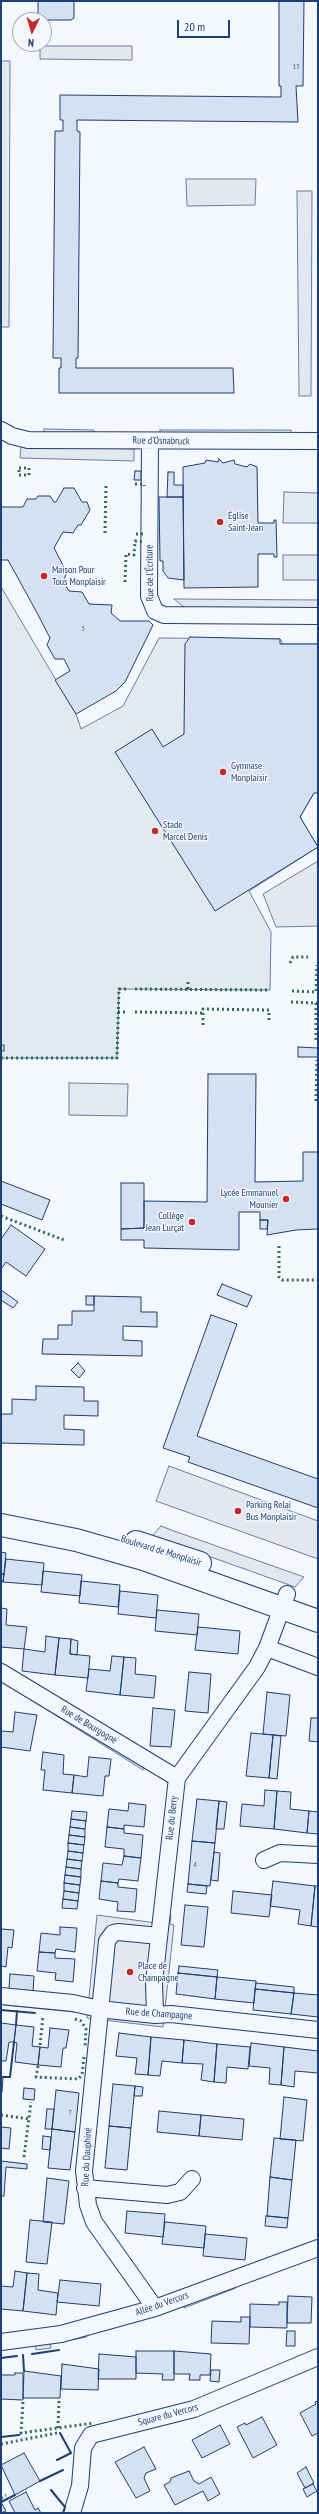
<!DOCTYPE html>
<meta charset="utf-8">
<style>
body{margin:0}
#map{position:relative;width:319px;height:2514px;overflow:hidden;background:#f4f7fb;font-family:"PT Sans Narrow",sans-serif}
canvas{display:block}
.frame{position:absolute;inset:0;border:2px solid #1d3f73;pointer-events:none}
.north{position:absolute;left:12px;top:12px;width:40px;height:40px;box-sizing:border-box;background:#f4f7fb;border:1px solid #9eadc5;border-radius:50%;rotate:185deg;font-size:11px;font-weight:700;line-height:16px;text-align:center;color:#1d3f73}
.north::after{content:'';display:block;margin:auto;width:14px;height:18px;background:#c62828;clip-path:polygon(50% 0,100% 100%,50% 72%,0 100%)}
.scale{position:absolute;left:177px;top:20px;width:53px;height:18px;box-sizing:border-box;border:2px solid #1d3f73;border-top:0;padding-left:5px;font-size:12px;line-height:14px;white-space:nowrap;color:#1d3f73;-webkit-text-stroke:3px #f4f7fb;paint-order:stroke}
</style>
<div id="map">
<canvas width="319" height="2514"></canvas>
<div class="frame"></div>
<div class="north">N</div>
<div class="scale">20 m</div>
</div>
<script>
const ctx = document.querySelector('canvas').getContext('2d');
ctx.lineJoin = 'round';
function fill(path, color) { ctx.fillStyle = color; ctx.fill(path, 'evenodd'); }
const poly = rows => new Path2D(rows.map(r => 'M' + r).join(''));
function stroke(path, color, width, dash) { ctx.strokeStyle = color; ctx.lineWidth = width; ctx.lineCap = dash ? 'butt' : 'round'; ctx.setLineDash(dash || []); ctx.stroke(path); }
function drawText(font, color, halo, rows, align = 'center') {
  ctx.font = font + ' "PT Sans Narrow",sans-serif'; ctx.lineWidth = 3; ctx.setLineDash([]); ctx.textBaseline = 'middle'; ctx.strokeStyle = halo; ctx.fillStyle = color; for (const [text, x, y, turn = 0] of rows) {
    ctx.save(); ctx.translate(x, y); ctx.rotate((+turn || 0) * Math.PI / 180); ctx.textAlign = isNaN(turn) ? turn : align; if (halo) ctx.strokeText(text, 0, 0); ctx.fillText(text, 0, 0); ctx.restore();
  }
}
const green = poly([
 [284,492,318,493,318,523,283,523,284,492],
 [283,555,318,555,318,580,283,580,283,555],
 [1,587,76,714,81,729,123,706,159,638,280,639,283,644,318,644,314,793,300,817,318,847,249,891,271,932,270,990,119,989,117,1058,1,1058,1,587],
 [69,1083,128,1084,127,1116,69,1115,69,1083]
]);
const parking = poly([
 [40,46,132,46,132,60,40,59,40,46],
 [1,61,10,61,9,327,1,327,1,61],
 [186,179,256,179,255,205,187,206,186,179],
 [297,191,312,191,311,396,299,396,297,191],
 [44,429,94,430,94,434,44,434,44,429],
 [160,430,291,430,291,436,160,435,160,430],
 [21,446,134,449,134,461,20,458,21,446],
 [174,599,318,600,318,612,189,611,174,599],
 [318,861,318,926,276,927,263,894,318,861],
 [169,1466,318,1521,318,1559,156,1501,169,1466],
 [161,1526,174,1531,304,1577,295,1587,152,1536,161,1526],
 [1,1681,146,1765,143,1770,1,1681],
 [166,1914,171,1915,170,1924,174,1925,163,2027,87,2018,97,1915,164,1924,166,1914],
 [5,2000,75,2007,74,2012,4,2005,5,2000],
 [234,2283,236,2288,184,2308,182,2303,234,2283],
 [86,2332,87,2337,50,2344,51,2348,36,2350,35,2341,86,2332]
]);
const building = poly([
 [38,1,74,1,74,18,71,20,38,20,38,1],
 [279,1,304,1,303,86,296,86,298,122,77,120,77,131,80,132,78,358,76,358,76,368,233,368,234,393,59,393,59,368,61,368,61,358,53,358,55,131,63,131,63,120,60,120,60,95,281,97,281,86,279,86,279,1],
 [219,459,223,463,234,460,235,464,247,467,250,464,257,467,258,523,274,523,274,520,276,520,277,557,274,557,274,554,258,554,258,587,184,588,183,467,205,463,206,460,218,462,219,459],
 [135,471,141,471,141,480,134,480,135,471],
 [168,472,174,472,174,485,183,485,183,497,167,497,168,472],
 [64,488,74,488,82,502,87,502,90,510,81,525,78,525,73,533,63,532,54,548,67,573,63,581,69,591,82,592,89,604,112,605,111,613,120,621,149,621,153,625,125,682,116,691,76,714,55,680,70,671,64,659,55,659,47,645,50,638,36,611,8,560,1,560,1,507,23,507,27,499,36,499,38,496,50,496,54,502,56,502,64,488],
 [159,497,183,497,184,580,168,578,163,571,163,561,160,561,159,497],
 [190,637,280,639,280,644,318,644,318,793,314,793,300,817,318,847,215,911,115,752,152,729,163,747,184,734,185,644,190,637],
 [1,1045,4,1045,4,1051,1,1051,1,1045],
 [298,1047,318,1048,318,1057,298,1057,298,1047],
 [208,1074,256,1074,255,1182,303,1181,303,1152,318,1152,318,1229,296,1230,267,1235,268,1220,260,1220,260,1212,239,1212,239,1250,144,1248,144,1240,121,1240,121,1229,144,1228,144,1201,207,1202,208,1074],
 [1,1181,50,1200,42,1220,1,1204,1,1181],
 [121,1183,144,1183,144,1228,121,1229,121,1183],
 [260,1220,268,1220,267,1229,260,1229,260,1220],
 [11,1225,45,1249,26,1276,6,1262,1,1269,1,1239,11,1225],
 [222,1284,252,1296,247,1307,217,1295,222,1284],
 [1,1290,18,1302,13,1308,1,1300,1,1290],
 [86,1296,94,1296,94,1305,86,1305,86,1296],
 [94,1296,141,1297,141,1312,157,1312,157,1327,123,1326,123,1340,142,1341,142,1356,42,1354,43,1339,58,1339,58,1325,72,1325,72,1311,94,1311,94,1296],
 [211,1315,237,1324,197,1436,318,1479,318,1508,188,1462,190,1457,163,1448,211,1315],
 [78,1363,85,1371,79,1378,71,1370,78,1363],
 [36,1386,84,1387,84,1401,98,1401,98,1416,64,1415,64,1429,84,1430,84,1445,1,1443,1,1414,12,1414,12,1399,36,1400,36,1386],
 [1,1552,6,1553,4,1574,1,1574,1,1552],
 [6,1559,44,1563,42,1585,3,1582,6,1559],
 [43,1571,82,1575,80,1596,41,1592,43,1571],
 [1,1574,4,1574,3,1582,1,1582,1,1574],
 [81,1581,120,1585,118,1607,79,1603,81,1581],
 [120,1591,158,1595,156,1618,118,1614,120,1591],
 [1,1608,7,1609,6,1625,27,1627,24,1649,1,1647,1,1608],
 [157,1610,199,1614,197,1635,155,1631,157,1610],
 [198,1627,240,1631,238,1654,195,1650,198,1627],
 [46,1636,59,1638,55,1675,22,1671,24,1649,45,1652,46,1636],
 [59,1638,71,1639,70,1654,90,1656,88,1678,55,1675,59,1638],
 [71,1639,78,1641,77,1655,70,1654,71,1639],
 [112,1656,124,1657,120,1695,86,1691,89,1669,110,1671,112,1656],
 [124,1657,136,1658,135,1674,156,1676,154,1698,120,1695,124,1657],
 [189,1672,211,1674,208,1713,185,1711,189,1672],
 [267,1692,290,1695,286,1736,263,1734,267,1692],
 [153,1708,175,1710,171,1747,150,1746,153,1708],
 [15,1712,37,1715,30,1751,1,1747,1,1731,13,1732,15,1712],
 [311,1718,318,1718,318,1742,309,1741,311,1718],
 [251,1733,273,1735,269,1778,246,1776,251,1733],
 [273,1735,281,1736,277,1779,269,1778,273,1735],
 [43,1752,64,1755,63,1774,74,1775,72,1793,43,1790,45,1770,41,1770,43,1752],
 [89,1757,111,1759,109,1776,105,1776,103,1796,72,1793,74,1775,87,1777,89,1757],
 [265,1790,277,1791,274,1829,240,1826,242,1804,264,1806,265,1790],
 [277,1791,291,1792,290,1809,309,1811,307,1833,274,1829,277,1791],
 [197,1799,219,1801,215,1843,192,1841,197,1799],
 [219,1801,227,1802,224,1829,216,1829,219,1801],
 [129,1803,146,1805,144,1827,124,1825,124,1829,107,1827,109,1809,128,1811,129,1803],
 [72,1811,87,1812,86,1821,71,1819,72,1811],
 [309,1811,318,1812,318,1834,307,1833,309,1811],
 [71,1819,86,1821,85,1829,70,1827,71,1819],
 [70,1827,85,1829,85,1837,69,1835,70,1827],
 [107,1827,124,1829,124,1833,143,1835,141,1858,124,1856,124,1849,105,1847,107,1827],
 [69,1835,85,1837,84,1845,68,1843,69,1835],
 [192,1841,215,1843,210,1886,188,1884,192,1841],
 [68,1843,84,1845,83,1853,68,1851,68,1843],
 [68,1851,83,1853,82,1861,67,1859,68,1851],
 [214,1852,220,1853,218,1881,211,1880,214,1852],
 [124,1856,141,1858,138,1881,119,1879,118,1883,101,1881,103,1863,122,1865,124,1856],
 [67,1859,82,1861,81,1869,66,1867,67,1859],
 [66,1867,81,1869,81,1877,65,1875,66,1867],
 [65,1875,81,1877,80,1885,64,1883,65,1875],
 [101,1881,118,1883,118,1887,137,1889,135,1912,117,1911,118,1902,99,1899,101,1881],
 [273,1881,315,1886,311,1926,298,1924,300,1910,270,1906,273,1881],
 [64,1883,80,1885,79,1893,64,1891,64,1883],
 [188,1884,207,1886,206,1894,187,1892,188,1884],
 [315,1886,318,1886,318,1927,311,1926,315,1886],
 [64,1891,79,1893,78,1901,63,1899,64,1891],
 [233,1891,272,1895,269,1917,231,1913,233,1891],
 [63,1899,78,1901,77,1909,62,1908,63,1899],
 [185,1905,208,1907,204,1947,181,1945,185,1905],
 [60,1927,77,1928,75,1952,56,1949,55,1953,39,1952,41,1933,60,1935,60,1927],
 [1,1929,14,1930,12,1948,8,1947,6,1967,1,1966,1,1929],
 [39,1952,55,1953,55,1958,75,1959,73,1982,55,1980,56,1973,37,1971,39,1952],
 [179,1966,218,1970,217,1977,178,1973,179,1966],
 [178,1973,217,1977,215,1999,176,1994,178,1973],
 [10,1974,34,1976,33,1992,9,1989,10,1974],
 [217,1977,256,1981,254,2003,215,1999,217,1977],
 [256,1983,294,1987,294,1993,255,1989,256,1983],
 [255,1989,294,1993,291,2014,253,2010,255,1989],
 [294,1993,318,1995,318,2017,291,2014,294,1993],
 [1,2023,16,2025,14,2042,9,2042,6,2061,1,2061,1,2023],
 [16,2025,34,2027,32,2046,40,2047,38,2065,15,2062,17,2043,14,2042,16,2025],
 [50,2028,69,2030,66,2048,63,2048,61,2067,38,2065,40,2047,48,2048,50,2028],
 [119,2033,151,2037,148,2075,135,2074,137,2058,116,2056,119,2033],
 [151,2037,184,2040,182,2063,162,2061,160,2076,148,2075,151,2037],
 [184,2040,217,2044,214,2082,201,2080,203,2064,182,2063,184,2040],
 [251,2043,284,2047,281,2085,269,2084,270,2068,249,2066,251,2043],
 [217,2044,250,2047,248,2069,227,2067,226,2083,214,2082,217,2044],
 [284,2047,318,2051,318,2073,295,2071,294,2087,281,2085,284,2047],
 [1,2076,3,2077,2,2092,1,2092,1,2076],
 [113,2084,135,2086,131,2128,109,2126,113,2084],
 [135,2086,143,2087,142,2096,134,2096,135,2086],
 [24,2088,35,2089,34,2100,23,2099,24,2088],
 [56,2090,79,2093,75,2132,52,2129,56,2090],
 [284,2097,307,2100,303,2141,280,2139,284,2097],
 [47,2109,54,2109,52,2129,45,2129,47,2109],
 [159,2111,201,2115,199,2136,157,2132,159,2111],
 [201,2115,244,2119,242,2140,199,2136,201,2115],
 [109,2126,131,2128,127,2170,105,2168,109,2126],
 [1,2127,11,2128,9,2149,1,2148,1,2127],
 [52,2129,75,2132,70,2170,48,2168,52,2129],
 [43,2136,51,2137,50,2150,42,2149,43,2136],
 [274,2138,296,2140,292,2180,270,2177,274,2138],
 [1,2161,27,2164,27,2169,6,2167,4,2196,1,2196,1,2161],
 [270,2177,292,2180,288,2218,267,2216,270,2177],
 [47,2178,69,2181,64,2224,43,2222,47,2178],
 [127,2211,165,2214,163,2237,125,2233,127,2211],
 [266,2216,288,2218,287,2228,265,2226,266,2216],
 [30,2220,52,2222,47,2264,26,2262,30,2220],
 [165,2222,206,2226,204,2248,162,2244,165,2222],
 [205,2234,247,2238,245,2260,203,2256,205,2234],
 [15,2271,27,2273,23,2311,1,2309,1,2286,13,2287,15,2271],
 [27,2273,39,2274,38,2290,58,2293,56,2315,23,2311,27,2273],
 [60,2280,101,2284,99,2306,57,2302,60,2280],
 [288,2296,312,2297,311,2323,287,2323,288,2296],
 [279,2302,287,2302,287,2328,250,2327,250,2304,279,2305,279,2302],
 [241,2317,250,2317,249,2344,211,2343,212,2321,241,2322,241,2317],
 [287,2331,295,2331,295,2346,286,2346,287,2331],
 [136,2351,174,2351,174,2380,162,2380,163,2374,136,2373,136,2351],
 [174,2351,211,2354,210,2375,200,2375,200,2380,189,2380,190,2374,174,2374,174,2351],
 [99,2354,136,2357,136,2379,98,2379,99,2354],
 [62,2364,99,2369,98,2390,61,2389,62,2364],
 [211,2370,220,2370,219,2382,210,2381,211,2370],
 [24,2371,61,2376,60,2398,23,2398,24,2371],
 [15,2373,23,2373,23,2400,1,2399,1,2375,15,2375,15,2373],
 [318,2401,318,2433,312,2436,300,2413,316,2404,315,2402,318,2401],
 [262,2417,277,2445,253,2458,237,2427,245,2423,246,2425,262,2417],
 [220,2425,230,2444,202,2458,192,2440,220,2425],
 [144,2447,156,2469,146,2473,144,2478,150,2491,136,2498,115,2462,144,2447],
 [24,2453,40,2481,15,2495,1,2465,24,2453],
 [306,2467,314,2483,305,2488,297,2473,306,2467],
 [189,2471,194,2481,199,2484,211,2477,220,2494,208,2501,203,2491,175,2505,164,2485,170,2482,171,2478,189,2471],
 [313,2484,317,2491,307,2497,303,2489,313,2484],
 [26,2492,35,2510,38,2508,41,2513,15,2513,9,2501,26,2492],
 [1,2502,6,2511,1,2513,1,2502]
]);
const minor = poly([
 [1,430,12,436,28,440,318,441],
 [150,441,149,596,155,611,164,615,318,616],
 [267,1648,318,1667],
 [1,1672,177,1778],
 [264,1860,280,1853,318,1855],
 [1,1996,73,2003,99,2009,155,2015,171,2014,318,2030],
 [155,2015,154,1982,177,1778,257,1667,267,1648,287,1594],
 [85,2188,167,2195,180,2192,192,2179],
 [155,2308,94,2222,88,2205,84,2171,107,1941,113,1933,118,1932,159,1936],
 [1,2342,61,2334,155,2308,318,2248],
 [72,2513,80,2486,83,2448,91,2435,194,2409,318,2357]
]);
const secondary = poly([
 [1,1525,76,1540,143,1559,318,1621],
 [136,1542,200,1563]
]);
const hedge = poly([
 [19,468,29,468,29,475,19,475,19,468],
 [135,484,144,484,144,486],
 [105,533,106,484],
 [136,534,143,534],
 [125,582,126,554,134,555,135,541,143,542],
 [290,963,293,957,308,957],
 [135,989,270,990],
 [188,989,188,979],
 [292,991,316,992,317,965],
 [291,1002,316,1003,316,1041],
 [118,1012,127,1012],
 [135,1012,203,1013],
 [203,1025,203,1009,269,1010,269,1022],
 [1,1058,117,1058,119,989,128,989],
 [316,1101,317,1060],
 [1,1216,64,1240],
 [279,1246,279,1277,282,1280,318,1280],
 [75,2019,81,2021,86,2029,85,2047],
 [40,2045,43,2016],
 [38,2066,36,2077,78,2079,82,2075,84,2057],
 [1,2115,29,2119],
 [24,2157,31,2102],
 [23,2402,21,2433,94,2423],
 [58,2428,59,2400],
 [1,2444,57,2433],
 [1,2498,6,2495]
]);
const wall = poly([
 [1,2010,35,2013],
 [16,2025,17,2011],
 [3,2077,10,2077,14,2042],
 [32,2354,59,2350],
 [23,2355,24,2371],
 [1,2358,17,2356],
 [1,2437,19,2435],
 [57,2460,71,2453,60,2433],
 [40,2481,63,2470],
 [51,2490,65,2507,63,2513],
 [1,2502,15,2495]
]);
const markers = [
 [220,522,4,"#c62828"],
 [44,576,4,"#c62828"],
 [223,772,4,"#c62828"],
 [155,831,4,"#c62828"],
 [286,1199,4,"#c62828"],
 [192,1222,4,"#c62828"],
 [238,1511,4,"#c62828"],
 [130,1972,4,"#c62828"]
];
const numberNames = [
 ["13",296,67],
 ["3",83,629],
 ["4",195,1865],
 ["7",70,2113]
];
const streetNames = [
 ["Rue d'Osnabruck",161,441,1],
 ["Rue de l'Écriture",150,573,-91],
 ["Boulevard de Monplaisir",161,1551,17],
 ["Rue de Bourgogne",89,1725,31],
 ["Rue du Berry",172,1818,-84],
 ["Rue de Champagne",159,2014,4],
 ["Rue du Dauphiné",87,2157,-87],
 ["Allée du Vercors",162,2304,-19],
 ["Square du Vercors",168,2415,-15]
];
const poiNames = [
 ["Église",228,516],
 ["Saint-Jean",228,528],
 ["Maison Pour",52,570],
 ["Tous Monplaisir",52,582],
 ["Gymnase",231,766],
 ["Monplaisir",231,778],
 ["Stade",163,825],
 ["Marcel Denis",163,837],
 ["Lycée Emmanuel",278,1193,"right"],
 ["Mounier",278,1205,"right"],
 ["Collège",184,1216,"right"],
 ["Jean Lurçat",184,1228,"right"],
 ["Parking Relai",246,1505],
 ["Bus Monplaisir",246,1517],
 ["Place de",138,1966],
 ["Champagne",138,1978]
];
fill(green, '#e3e9f0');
stroke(green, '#687fa3', 1);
fill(parking, '#e3e8f0');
stroke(parking, '#687fa3', 1);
fill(building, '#d5e0f0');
stroke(building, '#1d3f73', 1);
stroke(minor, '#1d3f73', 18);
stroke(secondary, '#1d3f73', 24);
stroke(minor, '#f4f7fb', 16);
stroke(secondary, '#f4f7fb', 22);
stroke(hedge, '#2c6c60', 3, [2, 3]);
stroke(wall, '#1d3f73', 2);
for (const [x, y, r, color] of markers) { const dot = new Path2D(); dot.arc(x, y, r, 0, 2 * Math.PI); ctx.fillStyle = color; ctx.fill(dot); stroke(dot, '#f4f7fb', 1.5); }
drawText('8px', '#4b6792', null, numberNames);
drawText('10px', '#1d3f73', '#f4f7fb', streetNames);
drawText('10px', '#1d3f73', '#f4f7fb', poiNames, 'left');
</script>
